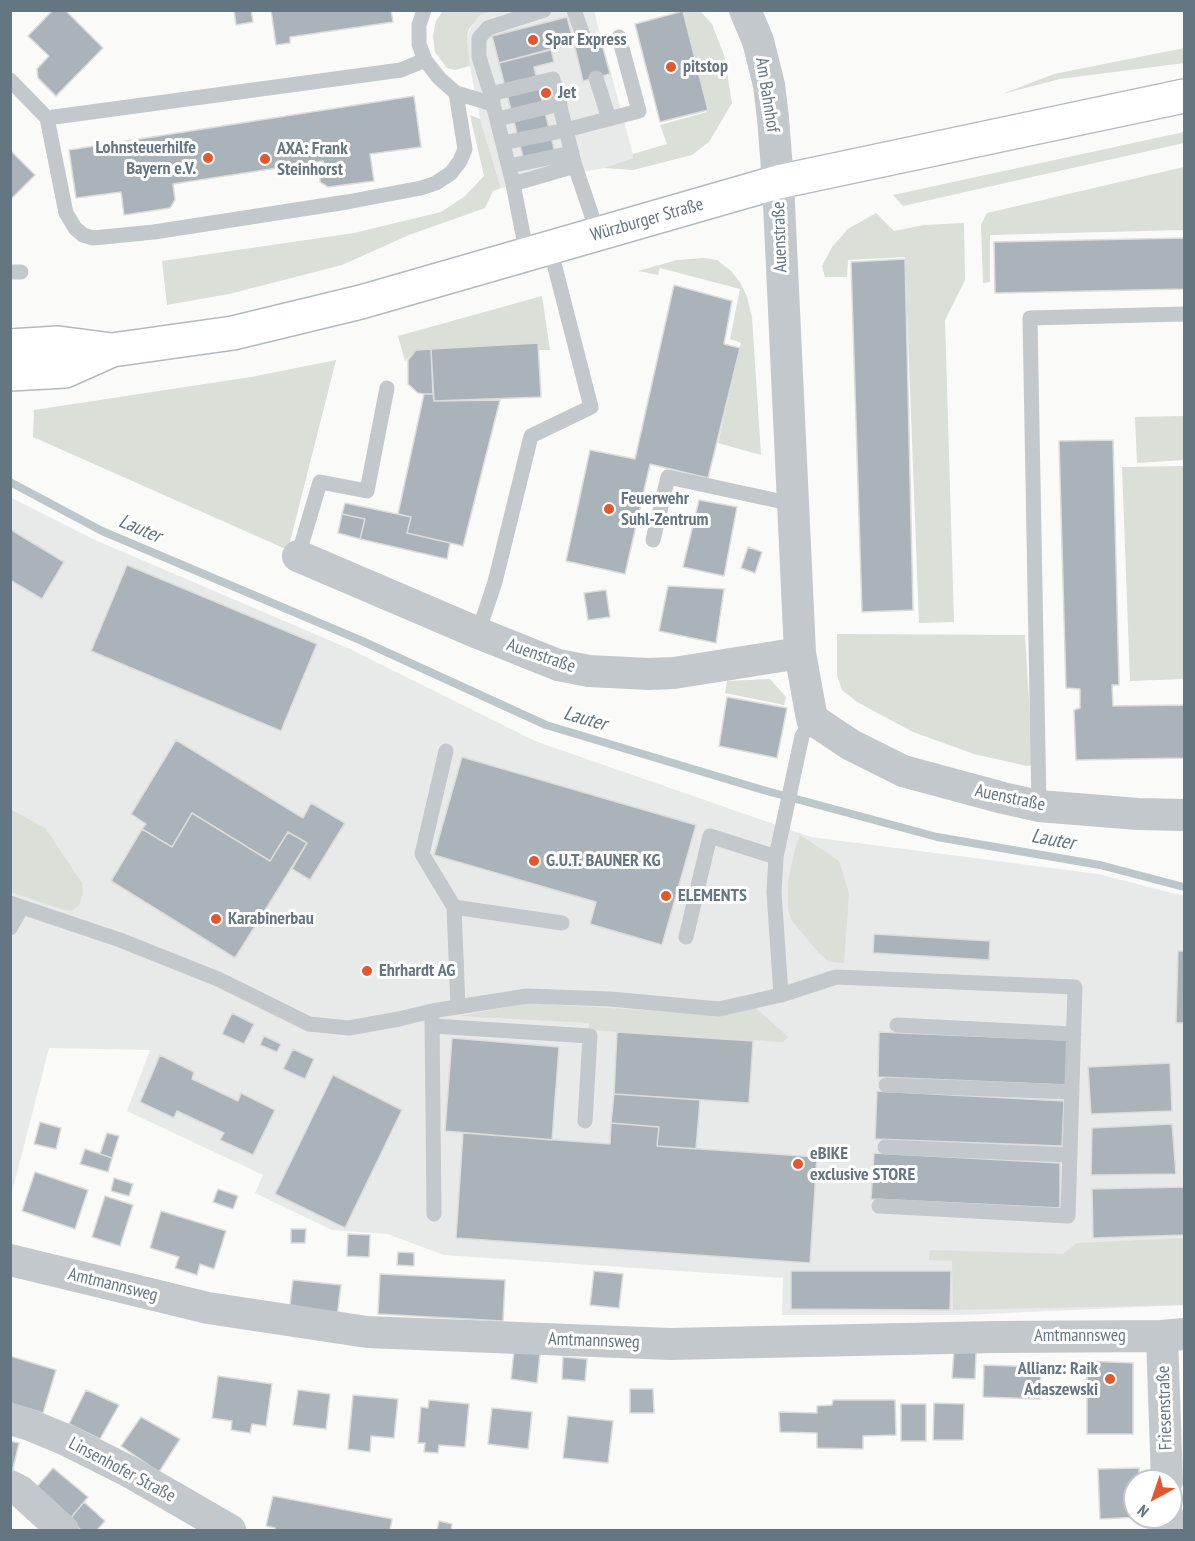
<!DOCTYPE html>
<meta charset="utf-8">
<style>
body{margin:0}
#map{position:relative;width:1195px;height:1541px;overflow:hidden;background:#fafaf8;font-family:"PT Sans Narrow",sans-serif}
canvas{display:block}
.frame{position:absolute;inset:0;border:12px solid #657683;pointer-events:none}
.north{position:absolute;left:1123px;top:1469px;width:60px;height:60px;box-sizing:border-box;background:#fff;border:2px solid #c1c8cd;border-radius:50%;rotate:220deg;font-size:16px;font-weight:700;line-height:24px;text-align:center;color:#657683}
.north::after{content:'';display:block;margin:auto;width:21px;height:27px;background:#e4572e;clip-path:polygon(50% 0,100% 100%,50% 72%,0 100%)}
</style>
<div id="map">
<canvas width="1195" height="1541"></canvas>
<div class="frame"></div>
<div class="north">N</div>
</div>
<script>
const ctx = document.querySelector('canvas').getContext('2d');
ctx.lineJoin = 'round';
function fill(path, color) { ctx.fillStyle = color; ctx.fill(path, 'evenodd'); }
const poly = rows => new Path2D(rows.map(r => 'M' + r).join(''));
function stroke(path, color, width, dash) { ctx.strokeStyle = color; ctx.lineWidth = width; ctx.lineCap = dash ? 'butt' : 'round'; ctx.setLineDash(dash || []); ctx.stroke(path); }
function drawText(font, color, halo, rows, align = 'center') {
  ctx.font = font + ' "PT Sans Narrow",sans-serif'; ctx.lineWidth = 6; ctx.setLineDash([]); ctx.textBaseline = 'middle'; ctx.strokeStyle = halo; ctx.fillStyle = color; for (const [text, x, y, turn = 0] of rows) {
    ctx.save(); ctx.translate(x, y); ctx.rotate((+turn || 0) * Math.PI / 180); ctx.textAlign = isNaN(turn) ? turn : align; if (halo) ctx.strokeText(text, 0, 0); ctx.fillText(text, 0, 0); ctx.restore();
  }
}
const built = poly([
 [494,11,594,11,634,158,604,168,501,188,480,119,470,66,467,36,474,22,480,15],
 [10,497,95,540,352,650,535,741,811,837,1098,874,1184,896,1184,1305,962,1315,782,1315,783,1278,444,1255,387,1234,332,1230,255,1193,263,1175,127,1111,150,1050,49,1048,11,1196]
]);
const green = poly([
 [443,11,494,11,480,15,469,29,467,36,470,66,455,70,447,68,435,52,433,36,436,21],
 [684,11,700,11,712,24,724,55,732,103,709,142,692,155,633,170,604,168,633,158,633,154,667,144,660,125,707,112],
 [1184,48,1184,63,1060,79,1002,94,1054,74],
 [470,115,480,119,501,188,493,191,485,208,409,235,342,265,229,294,167,305,162,261,354,233,441,212,464,197,484,176],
 [1184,132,1184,143,903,206,893,195],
 [1184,167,1184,230,990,235,990,282,983,283,981,225,987,213],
 [876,213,894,231,924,225,964,223,965,280,945,320,954,622,919,623,905,257,848,260,847,277,825,277,822,266,832,247,848,229],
 [704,258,717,260,731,271,740,282,747,297,752,317,761,455,718,443,741,343,730,339,740,289,660,268,658,275,638,271,677,260],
 [542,296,550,350,539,350,538,343,431,349,416,350,405,361,398,336],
 [336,360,288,550,33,437,34,410,251,377],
 [1184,416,1184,460,1137,463,1135,417],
 [1184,466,1184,679,1130,681,1122,467],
 [837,634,1025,635,1033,765,1027,766,974,754,913,732,857,702,842,690,837,675],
 [770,679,786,697,784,705,725,693,727,681],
 [10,809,45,828,82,883,83,894,79,905,72,911,64,910,11,892],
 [800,835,839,861,849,893,844,963,829,962,819,953,792,921,788,909,788,882,795,849],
 [527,1003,722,1015,756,1008,788,1037,783,1042,589,1030,589,1023,460,1016],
 [1184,1238,1184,1305,953,1310,952,1261,929,1260,930,1250,1063,1254,1077,1243]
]);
const stream = poly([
 [10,482,102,531,360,640,546,725,763,790,937,837,1100,865,1184,887]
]);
const building = poly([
 [53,10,65,10,103,48,56,96,38,78,37,69,49,56,28,36,53,10],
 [234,10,251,10,253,22,236,25,234,10],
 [271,10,391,10,393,22,290,37,290,43,276,45,271,10],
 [683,11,708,110,660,122,635,24,683,11],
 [567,17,574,44,499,63,492,36,567,17],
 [600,37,610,74,583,81,574,44,600,37],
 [551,49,554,62,534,67,556,157,525,165,499,63,551,49],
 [414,96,421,147,370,154,374,181,328,187,320,182,320,174,325,168,323,161,173,184,175,200,170,208,124,215,121,192,76,198,69,150,414,96],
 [10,150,35,175,10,200,10,150],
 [1184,238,1184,289,995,293,994,242,1184,238],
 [905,259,913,610,862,612,851,262,905,259],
 [674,285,732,301,724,344,740,348,708,478,650,464,625,574,566,561,590,450,635,459,674,285],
 [538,343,541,397,434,401,431,349,538,343],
 [431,349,433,394,424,394,418,393,408,384,408,360,416,350,431,349],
 [424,394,433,394,434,401,500,400,463,546,407,533,411,517,398,514,424,394],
 [1113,440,1119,685,1112,685,1113,706,1184,705,1184,758,1076,760,1074,710,1080,708,1080,689,1066,688,1059,441,1113,440],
 [699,500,737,507,724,576,683,567,699,500],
 [345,503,411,517,407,533,450,543,447,559,360,539,365,519,342,514,345,503],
 [342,514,365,519,360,539,338,533,342,514],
 [10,529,64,562,42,599,10,580,10,529],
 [748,547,762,552,755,573,741,568,748,547],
 [127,565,317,644,281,731,91,651,127,565],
 [668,586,724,589,716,643,659,631,668,586],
 [606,590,610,617,588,620,584,593,606,590],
 [727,697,787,708,777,758,719,746,727,697],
 [176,740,303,818,311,803,345,823,310,880,292,869,307,843,288,832,270,861,192,813,172,847,142,829,146,824,131,814,176,740],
 [462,757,696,825,662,945,590,924,596,902,434,855,462,757],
 [192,813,270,861,288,832,307,843,235,958,111,881,142,829,172,847,192,813],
 [874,934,990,941,989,960,873,953,874,934],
 [1178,951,1184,951,1184,1041,1184,1023,1176,1023,1178,951],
 [232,1013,254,1024,244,1044,222,1034,232,1013],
 [617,1032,753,1041,749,1103,614,1094,617,1032],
 [879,1032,1068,1040,1066,1085,878,1077,879,1032],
 [264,1036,281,1044,277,1052,260,1045,264,1036],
 [452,1038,559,1047,552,1140,445,1131,452,1038],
 [293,1049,314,1059,305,1079,283,1069,293,1049],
 [160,1055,194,1072,192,1079,238,1101,241,1093,275,1110,253,1155,220,1140,224,1133,177,1111,174,1118,140,1102,160,1055],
 [1170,1063,1172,1111,1091,1114,1088,1067,1170,1063],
 [333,1075,402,1110,345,1228,275,1194,333,1075],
 [877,1091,1064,1101,1062,1146,875,1139,877,1091],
 [614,1094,700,1100,696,1149,657,1146,659,1127,611,1123,614,1094],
 [40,1122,61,1128,56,1149,34,1144,40,1122],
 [611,1123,659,1127,657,1146,817,1157,810,1263,456,1238,463,1133,610,1144,611,1123],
 [1172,1124,1176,1174,1091,1175,1092,1128,1172,1124],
 [107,1133,119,1136,112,1158,100,1154,107,1133],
 [85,1149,112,1158,108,1172,80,1164,85,1149],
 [874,1153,1060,1163,1060,1208,871,1199,874,1153],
 [35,1172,88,1190,75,1229,22,1211,35,1172],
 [114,1178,133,1184,129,1196,111,1191,114,1178],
 [1184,1187,1184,1235,1093,1238,1092,1189,1184,1187],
 [218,1189,238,1196,233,1209,213,1202,218,1189],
 [105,1196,133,1205,120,1246,92,1237,105,1196],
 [161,1211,226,1231,214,1269,200,1264,197,1275,175,1268,179,1257,150,1248,161,1211],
 [291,1229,306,1229,305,1243,291,1243,291,1229],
 [348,1234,370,1235,369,1257,347,1256,348,1234],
 [398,1252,414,1253,414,1266,397,1265,398,1252],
 [594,1271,623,1274,619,1308,590,1305,594,1271],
 [791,1271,951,1271,950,1310,791,1309,791,1271],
 [380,1274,505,1280,503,1321,378,1314,380,1274],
 [293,1280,341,1285,337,1317,289,1312,293,1280],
 [514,1351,540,1354,537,1383,511,1379,514,1351],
 [954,1351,976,1352,975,1379,952,1378,954,1351],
 [10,1356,56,1370,43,1413,10,1403,10,1356],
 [563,1357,587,1359,585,1381,562,1379,563,1357],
 [1087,1361,1133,1363,1133,1434,1087,1434,1087,1361],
 [984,1365,1041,1367,1040,1399,983,1397,984,1365],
 [218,1376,272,1384,266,1426,252,1424,250,1433,231,1430,232,1421,212,1418,218,1376],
 [630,1389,653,1389,654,1413,630,1413,630,1389],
 [86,1390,119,1405,100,1439,69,1424,86,1390],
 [298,1390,330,1394,326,1429,293,1425,298,1390],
 [353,1395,398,1399,394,1438,371,1436,370,1452,348,1449,353,1395],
 [429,1400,469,1404,465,1447,439,1445,438,1453,424,1452,425,1443,418,1443,421,1407,428,1408,429,1400],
 [833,1400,895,1400,896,1435,863,1436,863,1449,817,1448,817,1433,780,1432,779,1412,817,1413,817,1406,832,1405,833,1400],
 [934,1403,964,1404,963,1440,933,1440,934,1403],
 [901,1404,926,1404,926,1441,901,1441,901,1404],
 [492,1408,532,1412,528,1449,488,1444,492,1408],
 [568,1416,613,1421,608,1463,563,1458,568,1416],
 [141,1417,180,1439,159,1472,121,1446,141,1417],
 [10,1441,19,1443,12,1473,10,1473,10,1441],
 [53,1468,88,1497,69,1520,34,1490,53,1468],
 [1139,1468,1139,1481,1135,1481,1135,1517,1140,1517,1100,1519,1098,1469,1139,1468],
 [273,1496,392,1519,390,1530,275,1530,275,1528,266,1526,273,1496],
 [84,1502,105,1521,97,1530,81,1530,69,1520,84,1502],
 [439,1521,452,1524,451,1530,437,1530,439,1521]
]);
const service = poly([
 [424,10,419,25,419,44,425,60,439,78,456,93,493,104,513,184],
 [574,10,585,41],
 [425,60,401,70,47,118,66,213,75,228,83,235,93,238,154,232,347,202,421,188,436,183,451,173,460,161,465,149,456,93],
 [596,78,609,119],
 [10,80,47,118],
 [490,94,553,79,575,166],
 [493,101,479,57,479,38,488,28,544,10],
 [498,119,560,104],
 [503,143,566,130,639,111,619,37],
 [509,166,572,153],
 [527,255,513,184,575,166,598,234],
 [10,272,21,272],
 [653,540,668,477,793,504],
 [298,556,320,482,367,491,387,388],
 [478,633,495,582,531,436,591,407,550,248],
 [446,751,422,854,454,907],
 [1039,806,1030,318,1184,314],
 [10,903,120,940,218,979,309,1024,349,1028,399,1019,432,1011,527,996,610,999,719,1009,781,995,774,892,776,857,802,736,812,719],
 [10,928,22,907],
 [686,937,710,836,776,857],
 [781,995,836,977,1075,987,1068,1216,879,1206],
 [458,1007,454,907,562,923],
 [432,1017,434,1214],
 [897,1025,1074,1034],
 [433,1026,590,1036,585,1121],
 [886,1085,1072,1092],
 [885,1147,1070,1155]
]);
const minor = poly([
 [745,10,758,41,769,85,773,118,778,182,800,653,812,719,851,745,903,771,1003,798,1039,806,1138,814,1184,815],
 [298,556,478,633,558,665,589,671,649,674,674,673,800,653],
 [10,1260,208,1308,367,1332,670,1344,996,1337,1162,1336,1184,1334],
 [1162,1336,1167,1481],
 [10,1419,30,1425,64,1439,128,1471,230,1530],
 [10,1486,20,1491,63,1530],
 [1168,1517,1169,1530]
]);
const secondary = poly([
 [10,346,58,343,112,350],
 [10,374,65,371,112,350,233,333,361,302,778,182,1184,96]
]);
const markers = [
 [533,40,6,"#e4572e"],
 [671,67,6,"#e4572e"],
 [546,93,6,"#e4572e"],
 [208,158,6,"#e4572e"],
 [265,159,6,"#e4572e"],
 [609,509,6,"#e4572e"],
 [534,861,6,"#e4572e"],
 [666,896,6,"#e4572e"],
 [216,919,6,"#e4572e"],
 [367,971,6,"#e4572e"],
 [798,1164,6,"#e4572e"],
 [1110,1379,6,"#e4572e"]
];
const poiNames = [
 ["Spar Express",545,40],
 ["pitstop",683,67],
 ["Jet",558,93],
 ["Lohnsteuerhilfe",196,148,"right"],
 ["Bayern e.V.",196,169,"right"],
 ["AXA: Frank",277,149],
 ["Steinhorst",277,170],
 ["Feuerwehr",621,499],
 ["Suhl-Zentrum",621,520],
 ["G.U.T. BAUNER KG",546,861],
 ["ELEMENTS",678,896],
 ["Karabinerbau",228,919],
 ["Ehrhardt AG",379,971],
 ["eBIKE",810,1154],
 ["exclusive STORE",810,1175],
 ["Allianz: Raik",1098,1369,"right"],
 ["Adaszewski",1098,1390,"right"]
];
const streetNames = [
 ["Am Bahnhof",767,95,81],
 ["Würzburger Straße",647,220,-16],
 ["Auenstraße",780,237,-92],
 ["Auenstraße",541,656,19],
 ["Auenstraße",1010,798,12],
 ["Amtmannsweg",113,1285,14],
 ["Amtmannsweg",1080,1336],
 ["Amtmannsweg",594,1341,2],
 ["Friesenstraße",1165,1408,-92],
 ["Linsenhofer Straße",122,1470,28]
];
const waterNames = [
 ["Lauter",140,529,23],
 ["Lauter",585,719,16],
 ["Lauter",1053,840,10]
];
fill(built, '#e8e9e9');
fill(green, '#dadfd7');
stroke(stream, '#bbc7cb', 8);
fill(building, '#aab3b9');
stroke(building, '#dcdcda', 1.5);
stroke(secondary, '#b3babf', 36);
stroke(service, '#c3c8cc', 15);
stroke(minor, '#c3c8cc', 32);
stroke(secondary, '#fff', 33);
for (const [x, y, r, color] of markers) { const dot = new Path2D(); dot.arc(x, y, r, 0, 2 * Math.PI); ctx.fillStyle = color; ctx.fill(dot); stroke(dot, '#fff', 2); }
drawText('bold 18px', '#657683', '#fff', poiNames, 'left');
drawText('18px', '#657683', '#fff', streetNames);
drawText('italic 20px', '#60757c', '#fff', waterNames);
</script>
